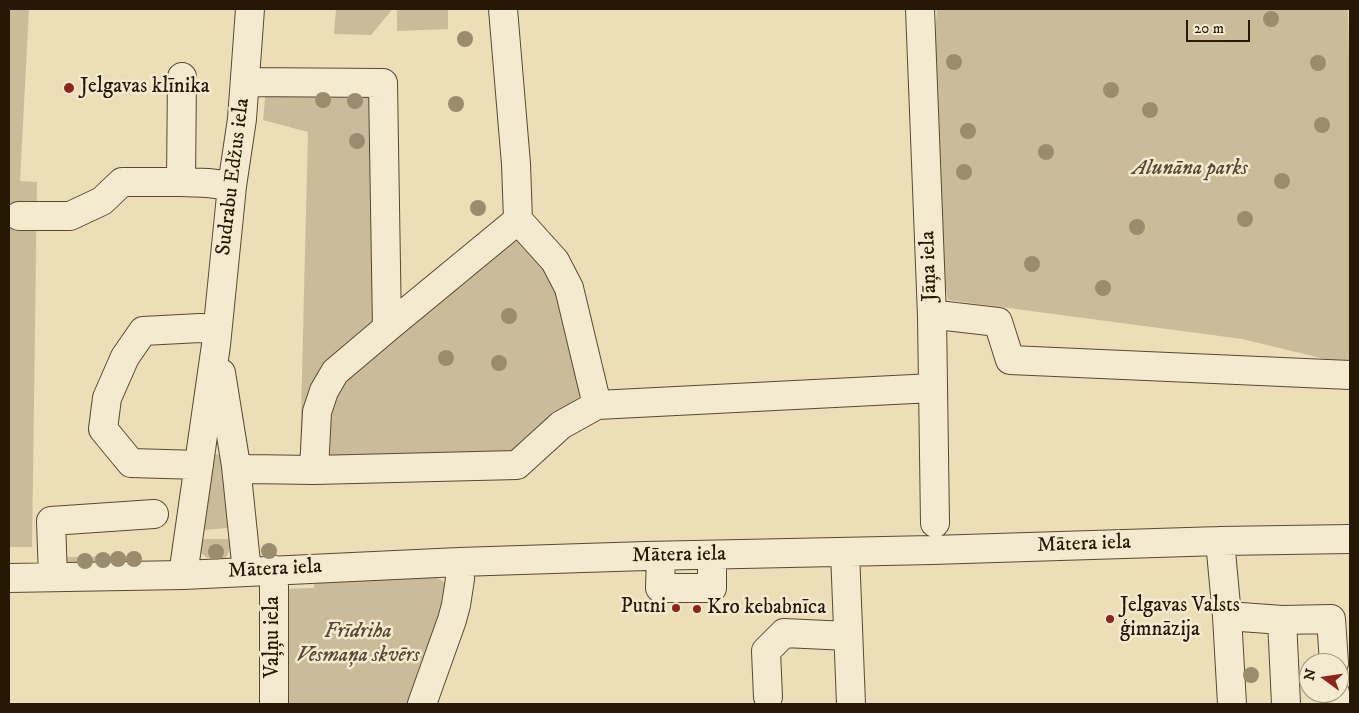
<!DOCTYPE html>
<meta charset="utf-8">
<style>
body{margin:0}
#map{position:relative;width:1359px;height:713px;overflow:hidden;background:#ecdeb7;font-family:"IM FELL DW Pica",serif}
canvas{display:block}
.frame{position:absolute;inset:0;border:10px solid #271806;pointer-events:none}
.north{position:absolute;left:1299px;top:653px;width:50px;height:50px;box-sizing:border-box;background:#f3ead0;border:1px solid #a1967f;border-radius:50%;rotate:284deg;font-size:14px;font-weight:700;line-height:20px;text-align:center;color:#271806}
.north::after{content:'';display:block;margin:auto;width:18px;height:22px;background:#8f2418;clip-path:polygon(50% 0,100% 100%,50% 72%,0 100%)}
.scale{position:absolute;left:1186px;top:20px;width:64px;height:22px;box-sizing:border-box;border:2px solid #271806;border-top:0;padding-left:6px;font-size:15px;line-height:18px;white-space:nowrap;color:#271806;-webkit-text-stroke:4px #f3ead0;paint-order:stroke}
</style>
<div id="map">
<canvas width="1359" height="713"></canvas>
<div class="frame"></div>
<div class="north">N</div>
<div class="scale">20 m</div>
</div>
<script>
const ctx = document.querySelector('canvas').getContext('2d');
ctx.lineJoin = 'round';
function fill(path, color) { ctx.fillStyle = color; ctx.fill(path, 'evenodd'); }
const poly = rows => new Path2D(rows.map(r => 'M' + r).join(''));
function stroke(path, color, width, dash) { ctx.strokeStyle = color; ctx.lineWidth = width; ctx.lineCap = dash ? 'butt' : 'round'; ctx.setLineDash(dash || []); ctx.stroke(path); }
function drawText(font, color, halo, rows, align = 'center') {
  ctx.font = font + ' "IM FELL DW Pica",serif'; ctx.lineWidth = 5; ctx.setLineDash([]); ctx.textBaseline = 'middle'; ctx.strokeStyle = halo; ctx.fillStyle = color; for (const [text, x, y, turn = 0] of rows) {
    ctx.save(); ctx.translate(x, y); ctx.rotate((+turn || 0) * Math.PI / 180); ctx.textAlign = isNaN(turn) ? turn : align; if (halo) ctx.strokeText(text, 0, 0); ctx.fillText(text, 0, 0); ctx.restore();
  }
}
const green = poly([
 [9,9,29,9,20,181,37,182,32,547,9,547],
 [336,9,391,9,391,11,371,35,334,34],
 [397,9,448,9,448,29,397,31],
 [937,9,1348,9,1350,102,1350,365,1242,339,948,300,943,275,933,57],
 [266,88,373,90,375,327,356,348,309,452,300,456,308,132,263,120],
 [515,235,557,275,592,403,516,450,429,459,325,460,333,386],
 [215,454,222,455,224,460,228,528,203,530,212,457],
 [201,539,231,539,231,546,227,556,221,561,213,560,206,557,201,553],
 [139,556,139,563,71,565,67,561,66,557],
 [432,575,441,580,447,585,444,586,446,594,408,704,278,704,279,589,314,588,314,584,318,580]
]);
const minor = poly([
 [503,9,516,164,518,220],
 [920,9,932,316,935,523],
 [245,82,383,83,387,328],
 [181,182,182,77],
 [19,216,70,216,102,201,122,182,181,182,208,183,232,186],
 [932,316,946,316,998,322,1010,360,1350,375],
 [221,373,236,466,247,572],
 [199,465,131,463,103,429,107,398,125,357,143,331,200,328,217,329],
 [236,466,248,469,314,470,517,465,561,425,597,405,933,388],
 [314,470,317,412,324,391,335,372,387,328,518,220,555,261,569,288,597,405],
 [1220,541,1227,616,1282,620,1331,619,1334,663],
 [845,552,851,704],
 [661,556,660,588,712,588,712,555],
 [274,570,274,704],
 [183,575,216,345,232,186,242,119,250,9],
 [53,577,51,521,154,514],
 [9,578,183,575,459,562,646,556,932,550,1220,541,1350,539],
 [1227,616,1232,704],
 [1282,620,1286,704],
 [1335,693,1336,704],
 [768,697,766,651,784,633,848,636],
 [422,704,452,620,456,605,460,579,459,562]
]);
const trees = [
 [1271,19],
 [465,39],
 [954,62],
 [1318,63],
 [1111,90],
 [323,100],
 [355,101],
 [456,104],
 [1150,110],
 [1322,125],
 [968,131],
 [357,141],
 [1046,152],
 [964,172],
 [1282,181],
 [478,208],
 [1245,219],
 [1137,227],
 [1032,264],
 [1103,288],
 [509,316],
 [446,358],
 [499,363],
 [269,551],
 [216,552],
 [118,559],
 [134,559],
 [103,560],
 [85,561],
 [1251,675]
];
const markers = [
 [69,88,6,"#8f2418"],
 [676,608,5,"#8f2418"],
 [697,609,5,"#8f2418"],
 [1110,619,5,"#8f2418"]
];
const poiNames = [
 ["Jelgavas klīnika",80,88],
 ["Jelgavas Valsts",1120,607],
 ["ģimnāzija",1120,631],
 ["Putni",666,608,"right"],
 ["Kro kebabnīca",707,609]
];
const parkNames = [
 ["Alunāna parks",1190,170],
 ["Frīdriha",358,633],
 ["Vesmaņa skvērs",358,657]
];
const streetNames = [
 ["Sudrabu Edžus iela",234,177,-83],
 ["Jāņa iela",930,266,-92],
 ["Mātera iela",1084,545,-2],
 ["Mātera iela",679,556,-1],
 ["Mātera iela",275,570,-3],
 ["Vaļņu iela",274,637,-90]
];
fill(green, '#cbbc99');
stroke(minor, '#584a32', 30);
stroke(minor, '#f3ead0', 28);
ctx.fillStyle = '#9b8c6e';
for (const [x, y] of trees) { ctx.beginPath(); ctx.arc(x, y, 8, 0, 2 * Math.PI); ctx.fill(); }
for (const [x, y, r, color] of markers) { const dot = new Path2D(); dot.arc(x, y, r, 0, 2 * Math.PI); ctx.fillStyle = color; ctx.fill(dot); stroke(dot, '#f3ead0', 2); }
drawText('21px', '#271806', '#f3ead0', poiNames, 'left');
drawText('italic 21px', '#584932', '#f3ead0', parkNames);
drawText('21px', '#271806', '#f3ead0', streetNames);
</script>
